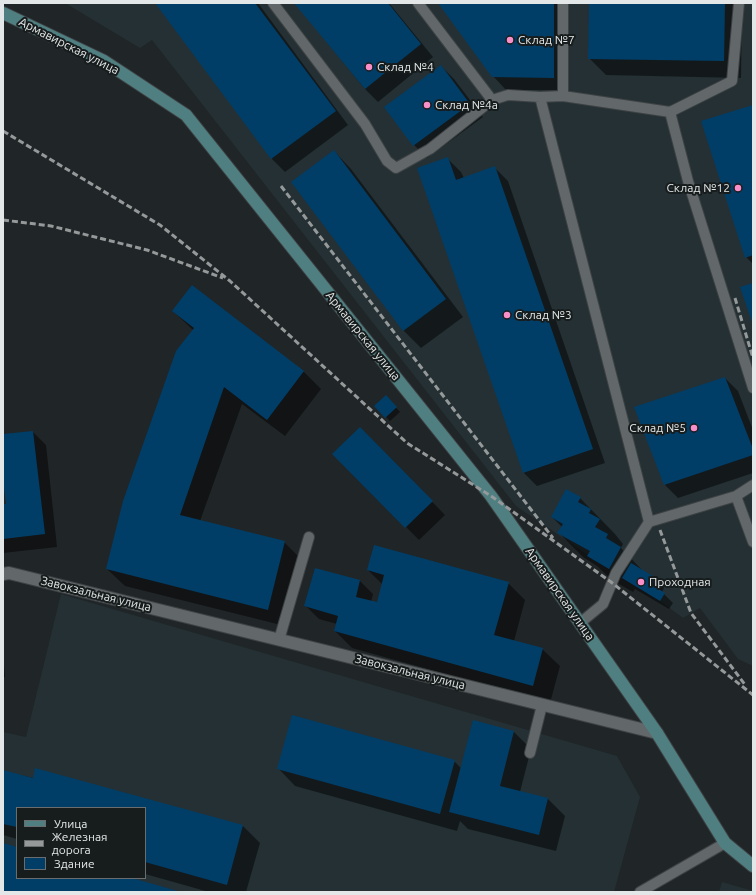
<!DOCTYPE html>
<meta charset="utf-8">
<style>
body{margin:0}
#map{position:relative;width:756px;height:895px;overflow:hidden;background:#202527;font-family:Ubuntu,sans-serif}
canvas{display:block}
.frame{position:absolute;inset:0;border:4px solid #e3e7e8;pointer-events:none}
.legend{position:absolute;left:16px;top:807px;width:130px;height:72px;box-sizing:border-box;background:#171c1d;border:1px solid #696d6e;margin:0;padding:5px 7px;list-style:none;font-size:12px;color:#e3e7e8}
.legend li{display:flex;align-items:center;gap:8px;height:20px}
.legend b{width:20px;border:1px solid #696d6e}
</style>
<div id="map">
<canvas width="756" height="895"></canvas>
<div class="frame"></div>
<ul class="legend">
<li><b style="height:5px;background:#507f81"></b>Улица</li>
<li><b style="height:5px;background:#95999a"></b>Железная дорога</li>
<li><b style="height:11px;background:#003e68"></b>Здание</li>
</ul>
</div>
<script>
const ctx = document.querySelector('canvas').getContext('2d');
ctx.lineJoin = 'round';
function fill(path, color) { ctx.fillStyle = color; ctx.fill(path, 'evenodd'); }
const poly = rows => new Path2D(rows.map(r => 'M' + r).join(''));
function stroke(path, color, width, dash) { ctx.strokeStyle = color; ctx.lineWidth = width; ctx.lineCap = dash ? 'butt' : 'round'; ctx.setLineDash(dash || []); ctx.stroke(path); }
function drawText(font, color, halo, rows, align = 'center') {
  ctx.font = font + ' Ubuntu,sans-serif'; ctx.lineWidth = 4; ctx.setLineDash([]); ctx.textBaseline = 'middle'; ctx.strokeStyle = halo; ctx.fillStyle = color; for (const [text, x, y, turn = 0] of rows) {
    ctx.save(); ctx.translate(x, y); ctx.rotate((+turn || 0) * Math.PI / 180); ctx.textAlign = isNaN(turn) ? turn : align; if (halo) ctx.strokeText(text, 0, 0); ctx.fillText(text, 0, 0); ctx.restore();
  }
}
const built = poly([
 [65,3,753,3,753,666,738,659,700,608,683,618,660,601,622,578,516,506,152,40,140,48],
 [61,594,617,756,640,797,614,892,3,892,3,732,26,737],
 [17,808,145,808,145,878,17,878],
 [722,882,753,891,753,892,719,892]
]);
const shadow = poly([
 [156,3,258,3,348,125,285,172,272,159],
 [295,3,389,3,433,57,378,102,365,89],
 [439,3,567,3,566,90,506,90,493,76],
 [590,3,742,3,741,78,606,75,589,58],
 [441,66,454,79,483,117,427,158,414,145],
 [753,106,753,264,746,257],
 [334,151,351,169,463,317,421,348,404,331,293,182],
 [448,159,461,172,464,178,495,168,508,181,605,463,537,486,524,473,419,169],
 [192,287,304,372,321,389,285,436,242,404,200,521,284,542,302,560,285,626,125,586,107,569,193,330,173,311],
 [725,378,738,391,753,430,753,473,678,498,665,485],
 [386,397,400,412,390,421,386,417],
 [360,428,445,515,419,540,334,454],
 [33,432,46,445,57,547,3,553,3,505,7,505,3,471,3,435],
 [580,498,615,534,623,544,621,548,644,572,656,579,664,588,662,592,673,603,669,609,635,589,633,592,612,580,597,566,583,557,559,533,562,527,552,517],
 [316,569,360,581,373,594,371,602,378,604,383,585,368,570,508,583,525,600,514,641,542,649,560,666,550,703,352,648,335,631,337,624,319,619,306,606],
 [3,653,5,677,3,677],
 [473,722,514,732,531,749,520,792,548,799,565,816,556,851,468,829,460,821,457,831,295,786,278,768,454,761,461,768],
 [3,771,243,826,260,843,246,892,209,892,145,874,145,808,17,808,17,839,3,835]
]);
const building = poly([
 [155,3,255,3,336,111,271,159],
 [294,3,388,3,421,44,365,89],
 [438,3,554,3,554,78,492,77],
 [589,3,725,3,724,61,588,59],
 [441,65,470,104,413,146,384,107],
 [753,105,753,255,745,258,701,121],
 [334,150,446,299,403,331,291,182],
 [448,157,456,180,495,166,593,449,523,473,417,168],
 [753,283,753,325,740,287],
 [192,285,304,371,267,420,224,387,180,515,285,541,268,610,106,569,123,501,176,351,194,328,172,311],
 [725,377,753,449,753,455,664,485,634,407],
 [386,395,397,407,385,418,374,406],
 [360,427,433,501,405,528,332,454],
 [33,431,45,534,3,539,3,504,6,504,3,480,3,434],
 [566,489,581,497,578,502,591,509,589,513,600,519,595,527,608,534,606,538,621,547,609,569,587,556,590,551,557,533,563,524,551,517],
 [374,545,509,582,494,635,543,648,533,686,334,631,338,616,304,606,315,568,360,580,356,597,377,602,384,575,367,570],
 [631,563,656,578,652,585,665,593,660,601,622,578],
 [292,715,455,760,440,814,277,769],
 [473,720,514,731,500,786,548,798,539,835,449,812],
 [35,768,243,825,227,885,145,862,145,808,17,808,17,827,3,824,3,770,33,778],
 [3,843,17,847,17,878,132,878,181,892,3,892]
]);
const lane = poly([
 [273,3,365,124,387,161,396,168,430,149,492,100,508,95,540,97,563,96,670,112,732,81,739,3],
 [418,3,492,100],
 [563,96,563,3],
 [540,97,649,522,616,573,603,604,580,623],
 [670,112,688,181,753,388],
 [736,496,753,542],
 [649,522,736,496,753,485],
 [279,640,309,537],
 [530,753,542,705],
 [640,892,725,843]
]);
const street = poly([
 [3,574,9,573,657,733]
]);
const secondary = poly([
 [3,13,104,61,186,115,491,496,657,733,725,843,753,866]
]);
const rail = poly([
 [3,131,160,225,230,281,407,443,491,496,611,582,753,695],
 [281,186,553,538],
 [3,220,51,226,147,250,223,278],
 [735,298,753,358],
 [660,530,691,613,746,686]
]);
const markers = [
 [510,40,4,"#f98fc9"],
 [369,67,4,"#f98fc9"],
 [427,105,4,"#f98fc9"],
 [738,188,4,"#f98fc9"],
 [507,315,4,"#f98fc9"],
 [694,428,4,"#f98fc9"],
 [641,582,4,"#f98fc9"]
];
const poiNames = [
 ["Склад №7",518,40],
 ["Склад №4",377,67],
 ["Склад №4а",435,105],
 ["Склад №12",730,188,"right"],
 ["Склад №3",515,315],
 ["Склад №5",686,428,"right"],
 ["Проходная",649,582]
];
const streetNames = [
 ["Армавирская улица",69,46,27],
 ["Армавирская улица",363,336,51],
 ["Завокзальная улица",96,594,14],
 ["Армавирская улица",560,594,55],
 ["Завокзальная улица",410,672,14]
];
fill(built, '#243034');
fill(shadow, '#0007');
fill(building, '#003e68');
stroke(lane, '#3e4244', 12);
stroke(street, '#3e4244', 14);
stroke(secondary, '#3e4244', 14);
stroke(lane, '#626769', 10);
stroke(street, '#626769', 12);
stroke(secondary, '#507f81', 12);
stroke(rail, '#95999a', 3, [6, 3]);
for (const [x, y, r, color] of markers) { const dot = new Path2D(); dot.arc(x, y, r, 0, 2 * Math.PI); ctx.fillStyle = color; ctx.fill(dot); stroke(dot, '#171c1d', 1.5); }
drawText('12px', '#e3e7e8', '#171c1d', poiNames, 'left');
drawText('12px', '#e3e7e8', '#171c1d', streetNames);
</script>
